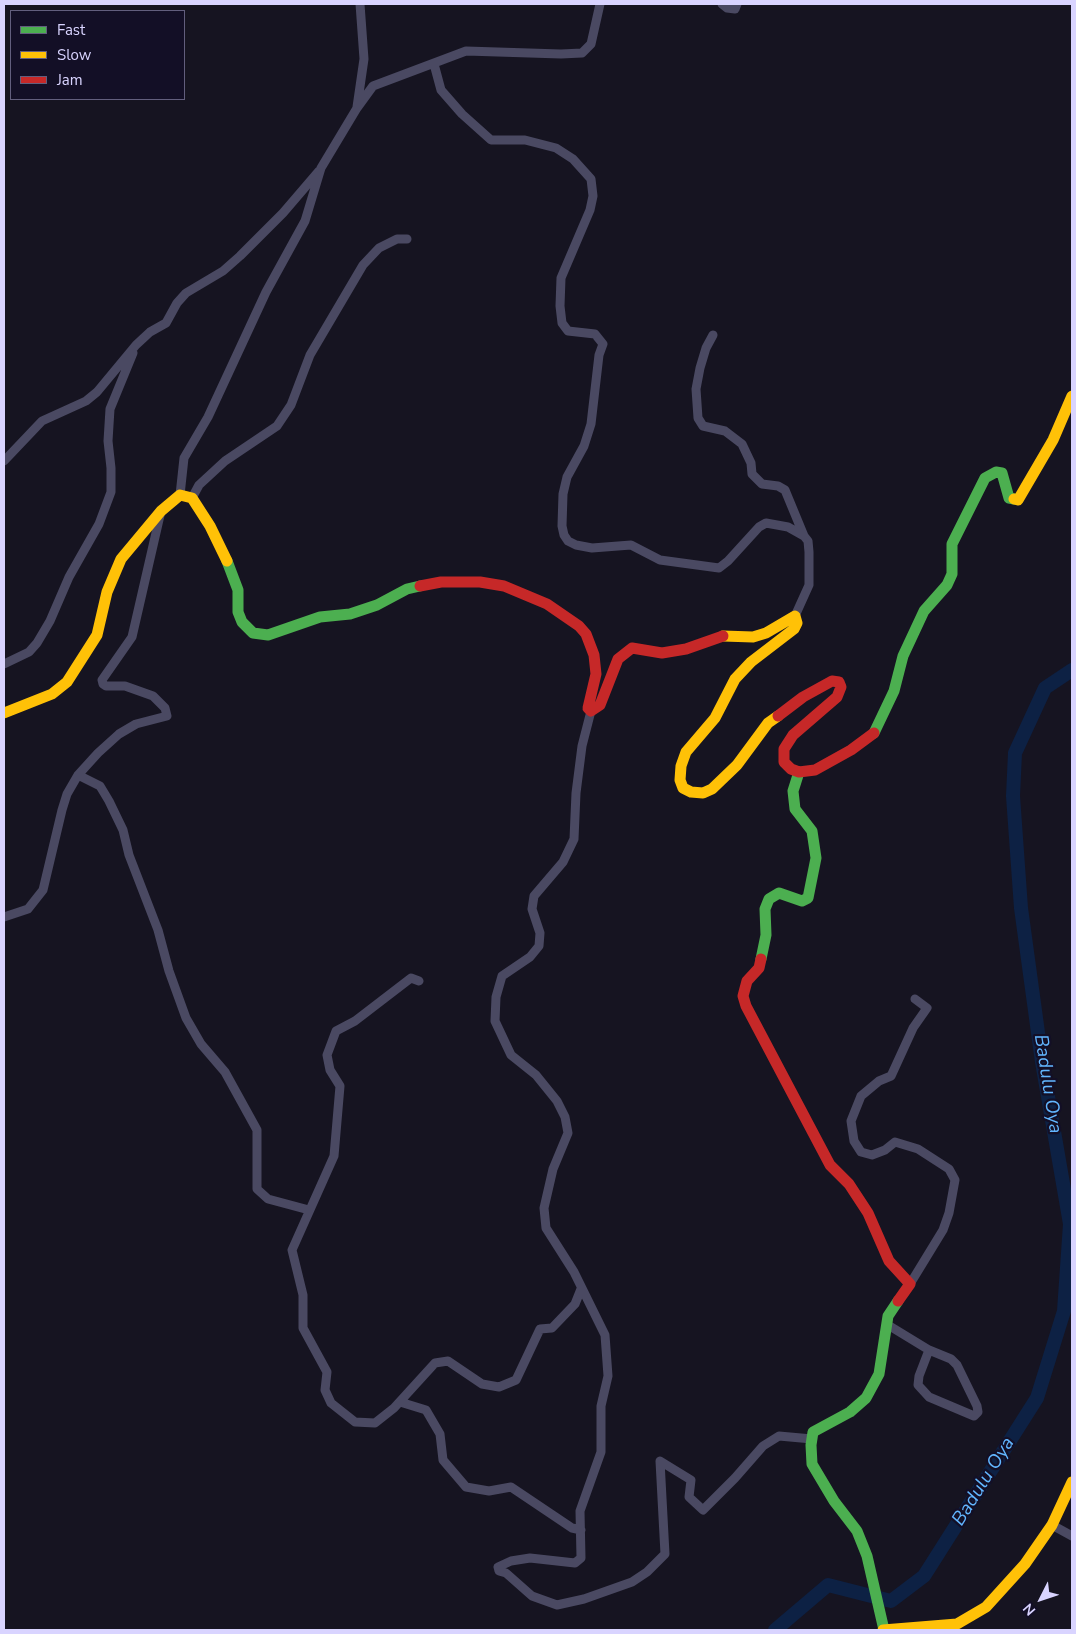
<!DOCTYPE html>
<style>
body{margin:0}
#map{position:relative;width:1076px;height:1634px;overflow:hidden;background:#161421;font-family:"Nunito Sans",sans-serif}
canvas{display:block}
.frame{position:absolute;inset:0;border:5px solid #d9d4ff;pointer-events:none}
.legend{position:absolute;left:10px;top:10px;width:175px;height:90px;box-sizing:border-box;background:#130f26;border:1px solid #625e7d;margin:0;padding:6px 9px;list-style:none;font-size:15px;color:#d9d4ff}
.legend li{display:flex;align-items:center;gap:10px;height:25px}
.legend b{width:25px;border:1px solid #625e7d}
.north{position:absolute;left:1016px;top:1574px;width:50px;height:50px;-webkit-text-stroke:4px #130f26;paint-order:stroke;rotate:229deg;font-size:14px;font-weight:700;line-height:20px;text-align:center;color:#d9d4ff}
.north::after{content:'';display:block;margin:auto;width:18px;height:22px;background:#d9d4ff;clip-path:polygon(50% 0,100% 100%,50% 72%,0 100%)}
</style>
<div id="map">
<canvas width="1076" height="1634"></canvas>
<div class="frame"></div>
<ul class="legend">
<li><b style="height:6px;background:#4caf50"></b>Fast</li>
<li><b style="height:6px;background:#ffc107"></b>Slow</li>
<li><b style="height:6px;background:#c62828"></b>Jam</li>
</ul>
<div class="north">N</div>
</div>
<script>
const ctx = document.querySelector('canvas').getContext('2d');
ctx.lineJoin = 'round';
const poly = rows => new Path2D(rows.map(r => 'M' + r).join(''));
function stroke(path, color, width, dash) { ctx.strokeStyle = color; ctx.lineWidth = width; ctx.lineCap = dash ? 'butt' : 'round'; ctx.setLineDash(dash || []); ctx.stroke(path); }
function drawText(font, color, halo, rows, align = 'center') {
  ctx.font = font + ' "Nunito Sans",sans-serif'; ctx.lineWidth = 4.5; ctx.setLineDash([]); ctx.textBaseline = 'middle'; ctx.strokeStyle = halo; ctx.fillStyle = color; for (const [text, x, y, turn = 0] of rows) {
    ctx.save(); ctx.translate(x, y); ctx.rotate((+turn || 0) * Math.PI / 180); ctx.textAlign = isNaN(turn) ? turn : align; if (halo) ctx.strokeText(text, 0, 0); ctx.fillText(text, 0, 0); ctx.restore();
  }
}
const river = poly([
 [775,1630,828,1585,891,1601,924,1576,1037,1398,1064,1311,1070,1224,1042,1062,1021,908,1013,796,1015,753,1045,688,1072,670]
]);
const street = poly([
 [722,4,727,8,735,9,737,4],
 [434,64,441,90,462,114,491,140,525,140,556,148,573,159,591,179,593,196,590,210,561,278,560,306,562,323,568,331,595,334,603,344,599,355,591,424,584,446,567,477,563,494,562,526,564,535,568,541,576,545,592,548,631,545,660,560,719,568,728,561,759,527,766,523,788,527,804,536,808,541,809,552,809,585,795,616],
 [357,107,364,59,360,4],
 [713,335,706,348,700,368,696,389,698,418,703,426,725,431,742,444,751,463,752,474,762,484,778,486,785,490,804,536],
 [4,461,42,421,86,401,97,392,136,345,150,332,166,323,177,303,186,293,223,271,240,256,283,213,319,171],
 [180,495,184,458,208,417,266,292,305,221,321,168,357,108,373,86,466,51,561,54,582,53,591,44,600,4],
 [192,498,199,485,225,461,277,426,291,405,310,355,363,265,379,248,397,239,407,239],
 [4,664,29,652,37,643,50,621,69,577,99,524,111,492,111,468,108,441,110,409,133,353],
 [591,711,582,746,576,793,574,839,563,862,534,896,532,909,540,933,539,946,530,957,502,976,496,997,495,1021,511,1055,536,1075,557,1101,565,1117,568,1133,553,1169,544,1208,546,1228,574,1272,605,1335,608,1376,601,1406,601,1452,580,1511,581,1558,575,1563,530,1558,511,1561,498,1567,499,1571,506,1573,532,1596,557,1605,584,1599,632,1582,647,1572,665,1554,660,1461,691,1480,689,1497,703,1510,735,1478,763,1446,779,1436,812,1439],
 [78,775,100,786,109,801,123,830,129,855,158,930,169,971,186,1018,201,1044,225,1072,257,1130,257,1189,268,1199,309,1210],
 [4,917,28,909,43,890,62,810,67,794,78,775,98,753,119,734,136,724,167,716,165,708,153,696,125,686,106,686,103,684,102,680,132,637,161,511],
 [419,981,411,978,355,1021,336,1031,327,1055,330,1070,340,1086,334,1156,292,1250,303,1295,303,1328,327,1372,325,1390,331,1403,355,1422,375,1423,394,1408,435,1363,448,1361,482,1384,499,1387,516,1380,540,1329,552,1328,575,1304,581,1289],
 [910,1284,943,1230,949,1213,955,1180,949,1169,918,1149,895,1142,885,1150,872,1155,861,1152,854,1141,851,1121,861,1096,879,1081,891,1076,913,1028,927,1008,915,999],
 [888,1325,929,1350,919,1376,918,1385,929,1397,974,1416,978,1412,977,1406,957,1365,951,1359,929,1350],
 [400,1402,426,1410,440,1434,443,1460,466,1487,489,1491,511,1487,572,1528,581,1530],
 [1052,1525,1072,1536]
]);
const fast = poly([
 [227,561,238,590,238,612,242,622,253,633,268,635,320,617,350,614,377,605,407,589,420,586],
 [874,733,894,691,903,656,924,611,947,585,952,574,952,544,985,478,996,472,1002,473,1009,498,1014,499],
 [761,959,766,935,765,909,769,899,779,893,802,901,808,898,816,858,812,831,795,809,793,791,799,772],
 [884,1630,867,1556,857,1531,834,1501,812,1464,811,1445,813,1432,850,1412,866,1398,879,1374,888,1316,898,1301]
]);
const slow = poly([
 [1014,499,1018,500,1053,440,1072,396],
 [723,636,753,637,766,633,795,616,797,623,794,629,751,662,735,679,715,718,686,752,681,766,680,780,683,788,691,792,703,793,712,789,737,765,768,723,778,716],
 [4,713,52,694,67,682,97,635,107,592,121,559,161,511,180,495,192,498,210,526,227,561],
 [883,1630,957,1624,986,1607,1025,1564,1052,1525,1072,1482]
]);
const jam = poly([
 [420,586,441,582,480,582,504,586,547,604,579,626,586,634,594,655,596,674,588,708,591,711,600,705,618,659,632,648,662,653,686,649,723,636],
 [778,716,803,697,832,681,839,682,841,687,837,697,793,735,784,749,784,762,791,769,799,772,815,770,851,750,874,733],
 [761,959,759,968,747,981,743,996,746,1006,830,1165,849,1184,868,1213,889,1261,910,1284,898,1301]
]);
const waterNames = [
 ["Badulu Oya",1047,1084,81],
 ["Badulu Oya",984,1482,-58]
];
stroke(river, '#0d2144', 14);
stroke(street, '#4a4962', 9);
stroke(fast, '#4caf50', 11);
stroke(slow, '#ffc107', 11);
stroke(jam, '#c62828', 11);
drawText('italic 19px', '#62b6ff', '#130f26', waterNames);
</script>
